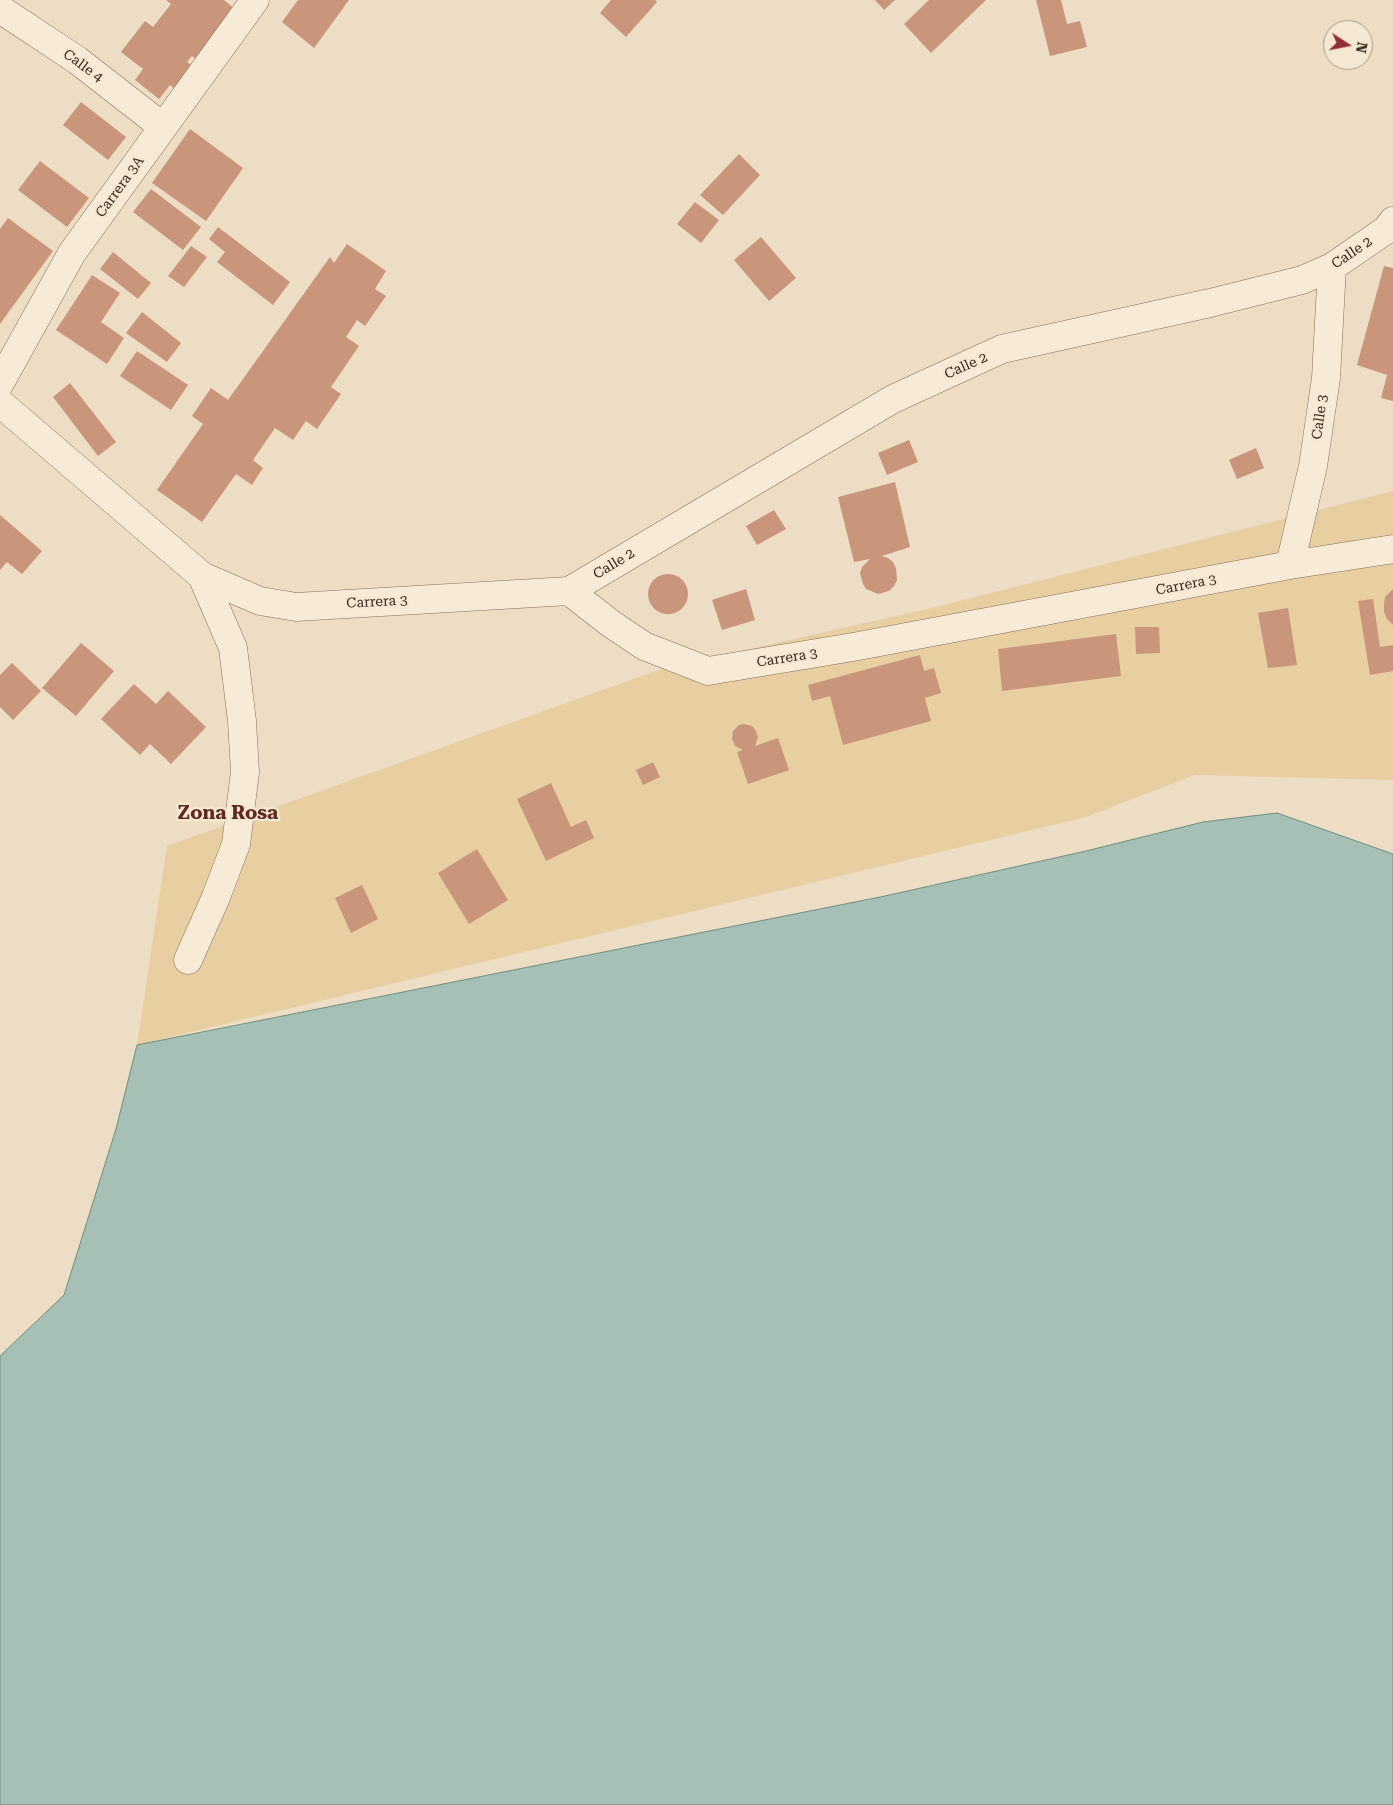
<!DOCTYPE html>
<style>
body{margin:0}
#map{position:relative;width:1393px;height:1805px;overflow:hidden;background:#ecddc4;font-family:"Roboto Serif",serif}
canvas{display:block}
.north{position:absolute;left:1323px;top:20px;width:50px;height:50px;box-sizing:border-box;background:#f4e8d3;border:1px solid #a89b8b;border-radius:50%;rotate:101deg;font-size:14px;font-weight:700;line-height:20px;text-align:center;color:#37281f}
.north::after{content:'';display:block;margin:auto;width:18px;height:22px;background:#932e37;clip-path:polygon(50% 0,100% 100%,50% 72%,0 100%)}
</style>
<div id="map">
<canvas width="1393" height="1805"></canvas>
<div class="north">N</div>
</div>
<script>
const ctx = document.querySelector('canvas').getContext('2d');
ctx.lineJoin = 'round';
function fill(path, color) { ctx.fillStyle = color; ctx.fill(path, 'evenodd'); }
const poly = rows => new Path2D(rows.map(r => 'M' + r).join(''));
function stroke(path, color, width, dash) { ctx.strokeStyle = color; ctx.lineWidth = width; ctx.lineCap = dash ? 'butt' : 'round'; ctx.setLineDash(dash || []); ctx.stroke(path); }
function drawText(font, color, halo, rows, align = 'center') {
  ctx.font = font + ' "Roboto Serif",serif'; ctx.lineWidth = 4.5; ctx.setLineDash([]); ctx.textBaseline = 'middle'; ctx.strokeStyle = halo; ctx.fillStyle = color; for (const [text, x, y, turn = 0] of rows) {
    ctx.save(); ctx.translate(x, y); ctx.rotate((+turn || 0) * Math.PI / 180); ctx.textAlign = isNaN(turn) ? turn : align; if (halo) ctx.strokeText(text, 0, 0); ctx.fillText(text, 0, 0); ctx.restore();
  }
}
const sand = poly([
 [1393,491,1393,780,1195,775,1086,817,137,1045,167,846,661,669,936,607]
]);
const water = poly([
 [1277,813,1393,854,1393,1805,0,1805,0,1356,64,1295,116,1129,137,1045,885,896,1086,851,1203,822,1277,813]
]);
const building = poly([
 [166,0,224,0,236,10,201,63,192,56,187,62,195,68,177,91,170,85,159,99,135,80,143,69,121,52,145,21,153,27,171,4],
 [298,0,349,0,314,48,282,22],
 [611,0,655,0,657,2,626,37,600,13],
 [875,0,895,0,884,10],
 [929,0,986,0,931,53,904,24],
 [1036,0,1061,0,1067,24,1080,21,1087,47,1050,56],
 [81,102,126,137,108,160,63,125],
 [190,129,243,168,206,221,152,183],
 [739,154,760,175,723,215,700,195],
 [40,161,89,198,67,227,18,190],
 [151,189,201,227,183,250,133,212],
 [695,202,719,220,701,243,677,224],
 [8,218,53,251,0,324,0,229],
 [218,227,290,282,273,305,217,262,225,252,209,239],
 [761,237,796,278,769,301,734,260],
 [347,244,386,271,375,289,386,296,365,326,357,320,346,337,359,346,331,387,341,394,317,429,306,421,293,440,275,428,253,460,263,468,252,485,236,474,202,522,157,490,203,424,192,416,211,388,228,400,330,257,334,263],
 [191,246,207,257,184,287,168,276],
 [113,252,151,283,138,299,100,269],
 [1384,266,1393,268,1393,401,1381,398,1387,375,1357,365],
 [92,275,120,293,101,322,124,338,107,364,56,330],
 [142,312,181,343,167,362,126,333],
 [137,351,188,385,171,410,120,376],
 [70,383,116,442,98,456,53,397],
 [909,440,918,462,887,475,878,453],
 [1256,448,1264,468,1237,479,1229,460],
 [895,482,910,547,882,556,888,558,893,562,896,568,897,580,894,586,889,591,878,594,866,589,863,584,860,573,862,567,870,559,854,562,838,497],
 [774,510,786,529,757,545,746,526],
 [0,515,42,551,22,574,7,562,0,570],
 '648 594a20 20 0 1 1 40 0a20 20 0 1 1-40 0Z',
 [746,589,755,620,722,630,712,600],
 [1393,589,1393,625,1387,619,1384,612,1384,604,1385,597],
 [1373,599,1380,647,1393,645,1393,671,1370,675,1358,601],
 [1288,608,1297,665,1268,668,1258,613],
 [1135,627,1159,627,1160,653,1136,654],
 [1116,634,1121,676,1002,691,998,649],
 [81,643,114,671,76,716,42,688],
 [920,655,924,671,934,668,941,693,925,698,931,721,843,745,830,696,812,701,808,685],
 [12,663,41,691,13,720,0,707,0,675],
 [134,684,156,704,168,691,206,727,171,764,150,744,140,755,101,719],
 [744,724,752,726,755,729,758,737,755,746,778,738,789,770,748,784,737,752,743,750,735,746,732,739,733,731,739,725],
 [653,762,660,777,643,785,636,770],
 [551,783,571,827,586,820,594,838,546,861,517,799],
 [477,849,508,900,469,924,438,873],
 [362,885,378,919,351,933,335,898]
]);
const minor = poly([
 [0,9,77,60,163,127],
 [0,383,72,253,255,0],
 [0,403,202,576,233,648,242,721,245,772,236,844,216,897,188,960],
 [1290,565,1313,466,1326,378,1332,267],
 [202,576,260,601,296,607,569,591,610,623,644,646,708,671,853,647,1290,565,1393,549],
 [569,591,893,399,1002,349,1210,303,1302,280,1332,267,1386,230,1393,221]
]);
const streetNames = [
 ["Calle 4",83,66,36],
 ["Carrera 3A",120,187,-54],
 ["Calle 2",1352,253,-34],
 ["Calle 2",966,366,-24],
 ["Calle 3",1320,417,-82],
 ["Calle 2",614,564,-31],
 ["Carrera 3",1186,585,-11],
 ["Carrera 3",377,602,-3],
 ["Carrera 3",787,658,-9]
];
const districtNames = [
 ["Zona Rosa",228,813]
];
fill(sand, '#e7cfa2');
fill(water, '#a6c0b6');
stroke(water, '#6d8d83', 1);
fill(building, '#c9957b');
stroke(minor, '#866e5b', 29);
stroke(minor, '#f7ebd7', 28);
drawText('14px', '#37281f', '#f4e8d3', streetNames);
drawText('bold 19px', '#622820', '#f4e8d3', districtNames);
</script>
